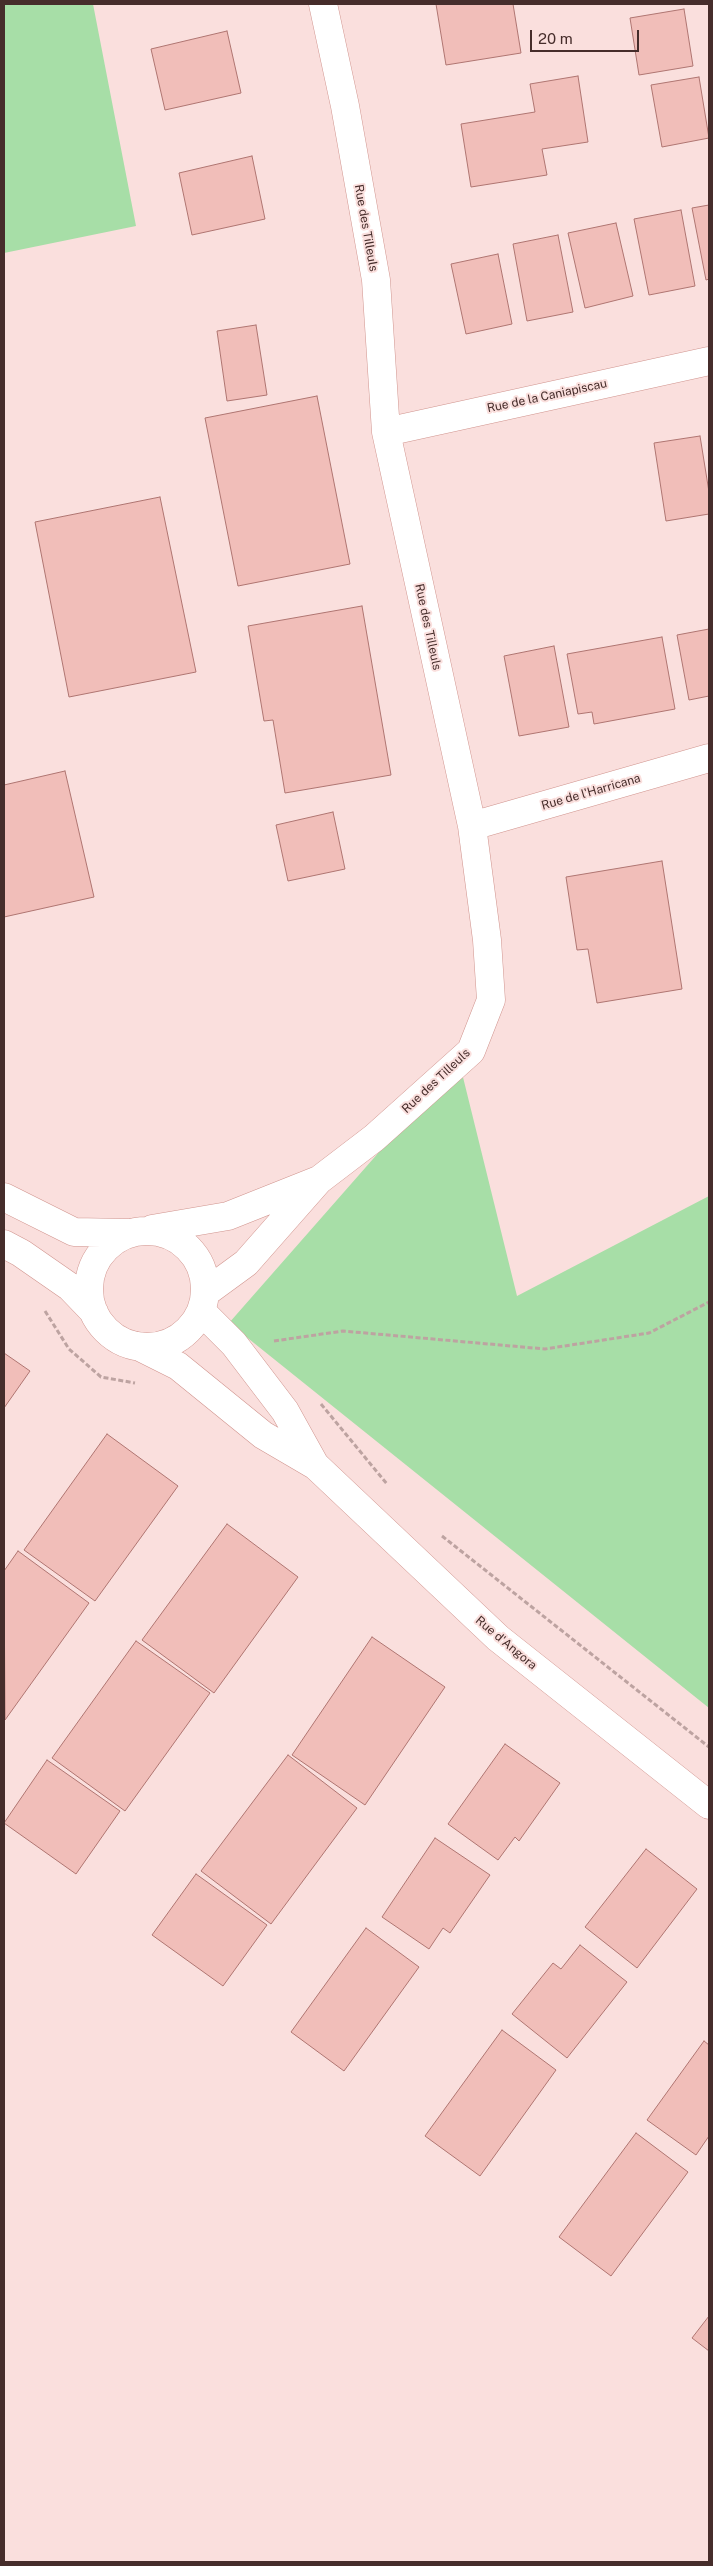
<!DOCTYPE html>
<style>
body{margin:0}
#map{position:relative;width:713px;height:2566px;overflow:hidden;background:#fadfdd;font-family:"Public Sans",sans-serif}
canvas{display:block}
.frame{position:absolute;inset:0;border:5px solid #462d2b;pointer-events:none}
.scale{position:absolute;left:530px;top:30px;width:109px;height:22px;box-sizing:border-box;border:2px solid #462d2b;border-top:0;padding-left:6px;font-size:15px;line-height:18px;white-space:nowrap;color:#462d2b;-webkit-text-stroke:4px #fadfdd;paint-order:stroke}
</style>
<div id="map">
<canvas width="713" height="2566"></canvas>
<div class="frame"></div>
<div class="scale">20 m</div>
</div>
<script>
const ctx = document.querySelector('canvas').getContext('2d');
ctx.lineJoin = 'round';
function fill(path, color) { ctx.fillStyle = color; ctx.fill(path, 'evenodd'); }
const poly = rows => new Path2D(rows.map(r => 'M' + r).join(''));
function stroke(path, color, width, dash) { ctx.strokeStyle = color; ctx.lineWidth = width; ctx.lineCap = dash ? 'butt' : 'round'; ctx.setLineDash(dash || []); ctx.stroke(path); }
function drawText(font, color, halo, rows, align = 'center') {
  ctx.font = font + ' "Public Sans",sans-serif'; ctx.lineWidth = 4; ctx.setLineDash([]); ctx.textBaseline = 'middle'; ctx.strokeStyle = halo; ctx.fillStyle = color; for (const [text, x, y, turn = 0] of rows) {
    ctx.save(); ctx.translate(x, y); ctx.rotate((+turn || 0) * Math.PI / 180); ctx.textAlign = isNaN(turn) ? turn : align; if (halo) ctx.strokeText(text, 0, 0); ctx.fillText(text, 0, 0); ctx.restore();
  }
}
const green = poly([
 [4,4,93,4,136,226,4,253],
 [459,1061,517,1296,709,1196,709,1708,229,1323]
]);
const building = poly([
 [436,4,513,4,521,53,446,65,436,4],
 [684,9,693,66,639,75,630,18,684,9],
 [227,31,241,93,165,110,151,49,227,31],
 [578,76,588,142,542,149,547,175,471,187,461,124,535,112,530,84,578,76],
 [699,77,709,138,662,147,651,85,699,77],
 [252,156,265,219,192,235,179,173,252,156],
 [709,205,709,279,706,280,692,208,709,205],
 [681,210,695,286,649,295,634,219,681,210],
 [616,223,633,296,585,308,568,233,616,223],
 [558,235,573,312,527,321,513,244,558,235],
 [498,254,512,324,466,334,451,264,498,254],
 [256,325,267,395,227,401,217,331,256,325],
 [317,396,350,564,238,586,205,418,317,396],
 [700,436,709,492,709,514,666,521,654,443,700,436],
 [160,497,196,672,69,697,35,522,160,497],
 [362,606,391,775,285,793,273,720,264,721,248,626,362,606],
 [709,629,709,696,689,700,677,635,709,629],
 [662,637,675,709,594,724,592,712,578,714,567,654,662,637],
 [554,646,569,727,519,736,504,656,554,646],
 [65,771,94,897,4,917,4,785,65,771],
 [333,812,345,869,288,881,276,825,333,812],
 [662,861,682,989,597,1003,588,949,577,950,566,877,662,861],
 [4,1353,30,1371,4,1408,4,1353],
 [107,1434,178,1486,95,1601,24,1550,107,1434],
 [227,1524,298,1577,214,1693,142,1640,227,1524],
 [18,1551,89,1603,5,1720,4,1571,18,1551],
 [372,1637,445,1687,365,1805,292,1755,372,1637],
 [136,1641,210,1693,125,1811,52,1758,136,1641],
 [505,1744,560,1783,519,1841,515,1837,498,1860,448,1824,505,1744],
 [288,1755,357,1808,271,1924,201,1871,288,1755],
 [47,1760,120,1811,76,1874,4,1823,47,1760],
 [435,1838,490,1875,450,1933,443,1928,429,1949,382,1917,435,1838],
 [646,1849,697,1889,637,1968,585,1927,646,1849],
 [196,1874,267,1925,223,1986,152,1935,196,1874],
 [366,1928,419,1967,344,2071,291,2032,366,1928],
 [580,1945,627,1982,567,2058,512,2014,553,1963,561,1969,580,1945],
 [502,2030,556,2070,480,2176,425,2136,502,2030],
 [704,2041,709,2045,709,2136,696,2155,647,2120,704,2041],
 [636,2133,688,2172,611,2276,559,2237,636,2133],
 [709,2316,709,2351,692,2338,709,2316]
]);
const path = poly([
 [45,1311,69,1349,101,1377,135,1383],
 [274,1341,343,1331,545,1349,649,1333,709,1302],
 [321,1404,387,1484],
 [442,1536,709,1747]
]);
const minor = poly([
 [386,432,709,361],
 [472,826,709,758],
 [4,1197,74,1232,128,1233],
 [152,1229,228,1216,316,1181],
 '89 1289a58 58 0 1 1 116 0a58 58 0 1 1-116 0Z',
 [4,1244,21,1253,70,1287,94,1312],
 [205,1293,246,1263,319,1180,374,1138,471,1051,491,1000,487,940,472,826,386,432,376,280,345,106,323,4],
 [201,1311,234,1344,285,1411,315,1465],
 [138,1346,178,1366,263,1435,316,1466,498,1638,709,1805]
]);
const streetNames = [
 ["Rue des Tilleuls",366,228,80],
 ["Rue de la Caniapiscau",547,396,-12],
 ["Rue des Tilleuls",428,627,78],
 ["Rue de l'Harricana",591,792,-16],
 ["Rue des Tilleuls",436,1081,-43],
 ["Rue d'Angora",506,1643,40]
];
fill(green, '#a7dea7');
fill(building, '#f1beb9');
stroke(building, '#af7571', 1);
stroke(minor, '#d0948e', 29);
stroke(path, '#bda3a1', 3, [5, 2.5]);
stroke(minor, '#fff', 28);
drawText('12px', '#462d2b', '#fadfdd', streetNames);
</script>
